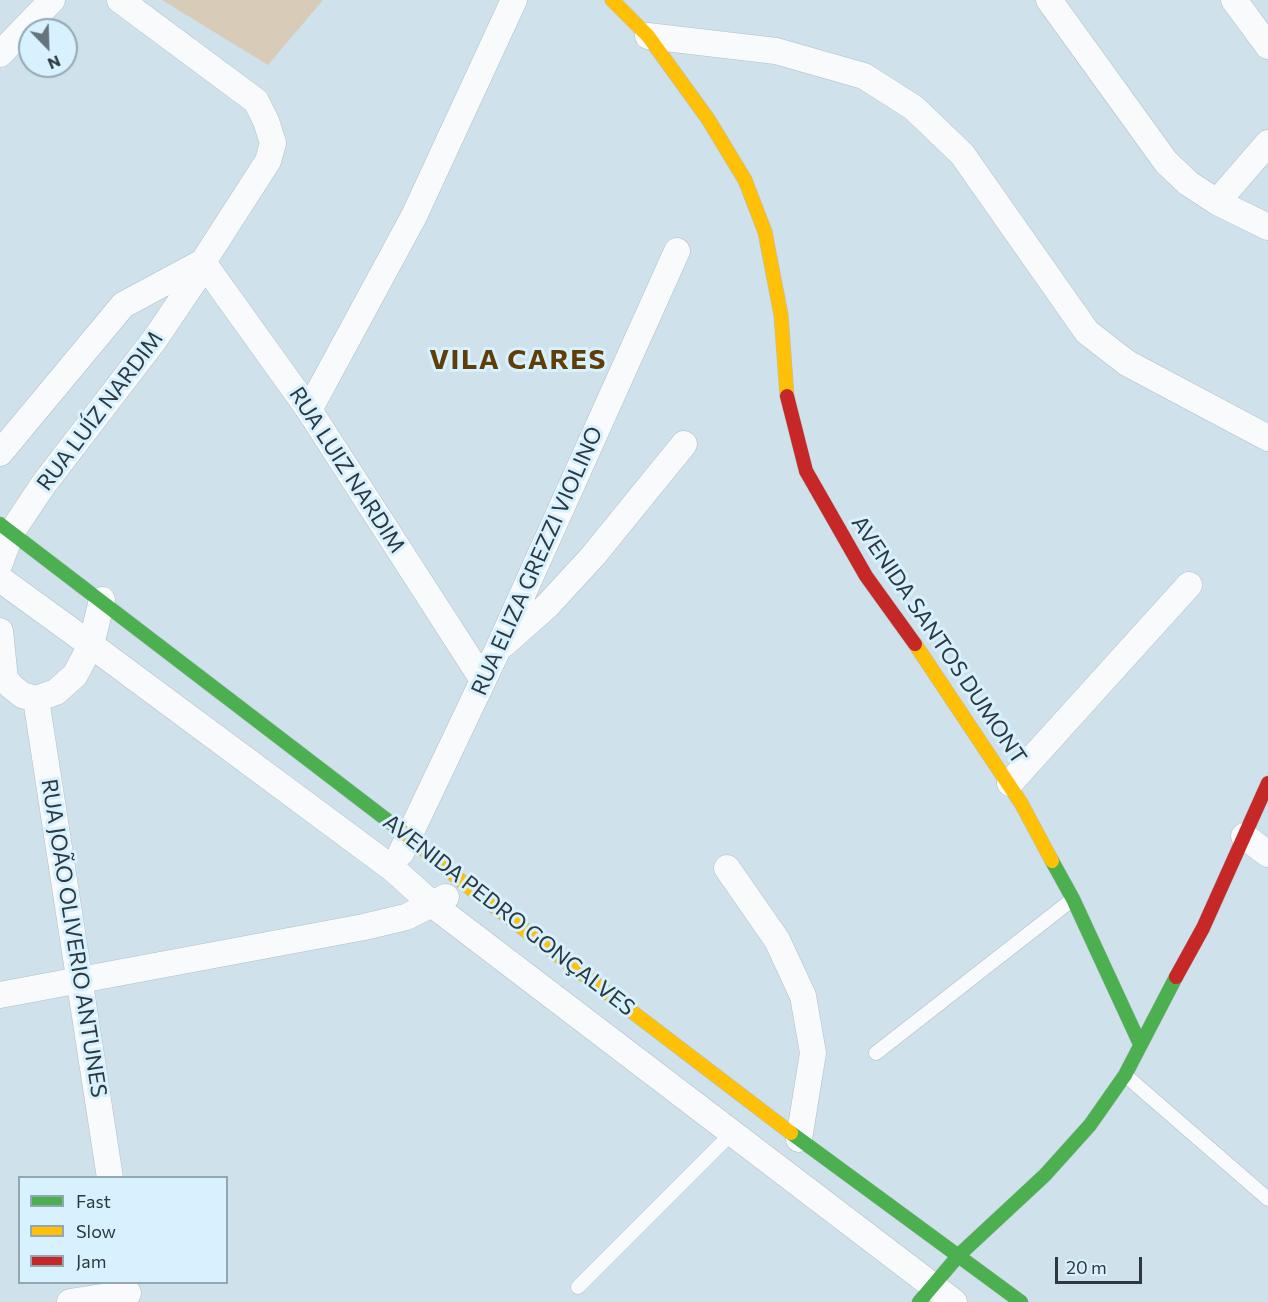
<!DOCTYPE html>
<meta charset="utf-8">
<style>
body{margin:0}
#map{position:relative;width:1268px;height:1302px;overflow:hidden;background:#cfe1ea;font-family:Commissioner,sans-serif}
canvas{display:block}
.legend{position:absolute;left:18px;top:1176px;width:210px;height:108px;box-sizing:border-box;background:#d7f1fe;border:2px solid #93a7b2;margin:0;padding:8px 10px;list-style:none;font-size:18px;color:#2c3940}
.legend li{display:flex;align-items:center;gap:12px;height:30px}
.legend b{width:30px;border:2px solid #93a7b2}
.north{position:absolute;left:18px;top:18px;width:60px;height:60px;box-sizing:border-box;background:#d7f1fe;border:2px solid #93a7b2;border-radius:50%;rotate:157deg;font-size:16px;font-weight:700;line-height:24px;text-align:center;color:#2c3940}
.north::after{content:'';display:block;margin:auto;width:21px;height:27px;background:#65747c;clip-path:polygon(50% 0,100% 100%,50% 72%,0 100%)}
.scale{position:absolute;left:1055px;top:1257px;width:87px;height:27px;box-sizing:border-box;border:3px solid #2c3940;border-top:0;padding-left:8px;font-size:18px;line-height:21px;white-space:nowrap;color:#2c3940;-webkit-text-stroke:4px #d7f1fe;paint-order:stroke}
</style>
<div id="map">
<canvas width="1268" height="1302"></canvas>
<ul class="legend">
<li><b style="height:8px;background:#4caf50"></b>Fast</li>
<li><b style="height:8px;background:#ffc107"></b>Slow</li>
<li><b style="height:8px;background:#c62828"></b>Jam</li>
</ul>
<div class="north">N</div>
<div class="scale">20 m</div>
</div>
<script>
const ctx = document.querySelector('canvas').getContext('2d');
ctx.lineJoin = 'round';
function fill(path, color) { ctx.fillStyle = color; ctx.fill(path, 'evenodd'); }
const poly = rows => new Path2D(rows.map(r => 'M' + r).join(''));
function stroke(path, color, width, dash) { ctx.strokeStyle = color; ctx.lineWidth = width; ctx.lineCap = dash ? 'butt' : 'round'; ctx.setLineDash(dash || []); ctx.stroke(path); }
function drawText(font, color, halo, rows, align = 'center') {
  ctx.font = font + ' Commissioner,sans-serif'; ctx.lineWidth = 6; ctx.setLineDash([]); ctx.textBaseline = 'middle'; ctx.strokeStyle = halo; ctx.fillStyle = color; for (const [text, x, y, turn = 0] of rows) {
    ctx.save(); ctx.translate(x, y); ctx.rotate((+turn || 0) * Math.PI / 180); ctx.textAlign = isNaN(turn) ? turn : align; if (halo) ctx.strokeText(text, 0, 0); ctx.fillText(text, 0, 0); ctx.restore();
  }
}
const green = poly([
 [162,0,323,0,268,65]
]);
const lane = poly([
 [876,1053,1073,899],
 [1125,1075,1268,1199],
 [578,1287,732,1133]
]);
const street = poly([
 [1049,0,1166,162,1188,183,1217,202,1268,227],
 [1234,0,1268,46],
 [648,36,776,51,864,76,914,108,962,154,1087,332,1127,363,1268,438],
 [0,54,52,0],
 [1217,202,1268,143],
 [205,265,309,410,483,680],
 [309,410,414,216,514,0],
 [0,453,123,305,203,262],
 [0,563,11,533,43,485,155,339,205,265,203,262,268,161,273,143,266,121,256,101,120,0],
 [0,579,91,645,393,869,433,905,954,1302],
 [0,631,5,679,11,686,22,695,36,699,56,692,75,675,91,645,102,600],
 [504,644,547,606,593,556,684,444],
 [36,699,110,1178],
 [1010,783,1189,585],
 [1244,836,1268,854],
 [401,853,498,649,677,251],
 [727,868,777,940,803,996,813,1053,799,1139],
 [0,995,364,927,406,917,446,897],
 [70,1302,128,1293]
]);
const fast = poly([
 [0,524,404,833],
 [1052,861,1073,899,1140,1044],
 [791,1133,1021,1302],
 [919,1302,959,1255,1045,1175,1090,1125,1125,1075,1176,977]
]);
const slow = poly([
 [612,0,648,36,708,119,745,180,765,232,781,315,787,396],
 [915,644,1021,803,1052,861],
 [404,833,466,885,791,1133]
]);
const jam = poly([
 [787,396,806,471,866,576,915,644],
 [1176,977,1203,928,1268,783]
]);
const streetNames = [
 ["RUA LUÍZ NARDIM",100,411,-53],
 ["RUA LUIZ NARDIM",347,470,57],
 ["RUA ELIZA GREZZI VIOLINO",537,561,-66],
 ["AVENIDA SANTOS DUMONT",939,640,56],
 ["AVENIDA PEDRO GONÇALVES",509,915,38],
 ["RUA JOÃO OLIVERIO ANTUNES",74,938,81]
];
const districtNames = [
 ["VILA CARES",518,360]
];
fill(green, '#d8ccb8');
stroke(lane, '#b1bfc6', 15);
stroke(street, '#b1bfc6', 27);
stroke(fast, '#b1bfc6', 15);
stroke(slow, '#b1bfc6', 15);
stroke(jam, '#b1bfc6', 15);
stroke(lane, '#f8fafc', 14);
stroke(street, '#f8fafc', 26);
stroke(fast, '#4caf50', 14);
stroke(slow, '#ffc107', 14);
stroke(jam, '#c62828', 14);
drawText('22px', '#2c3940', '#d7f1fe', streetNames);
ctx.letterSpacing = '1.5px';
drawText('bold 28px', '#613e08', '#d7f1fe', districtNames);
ctx.letterSpacing = '0px';
</script>
